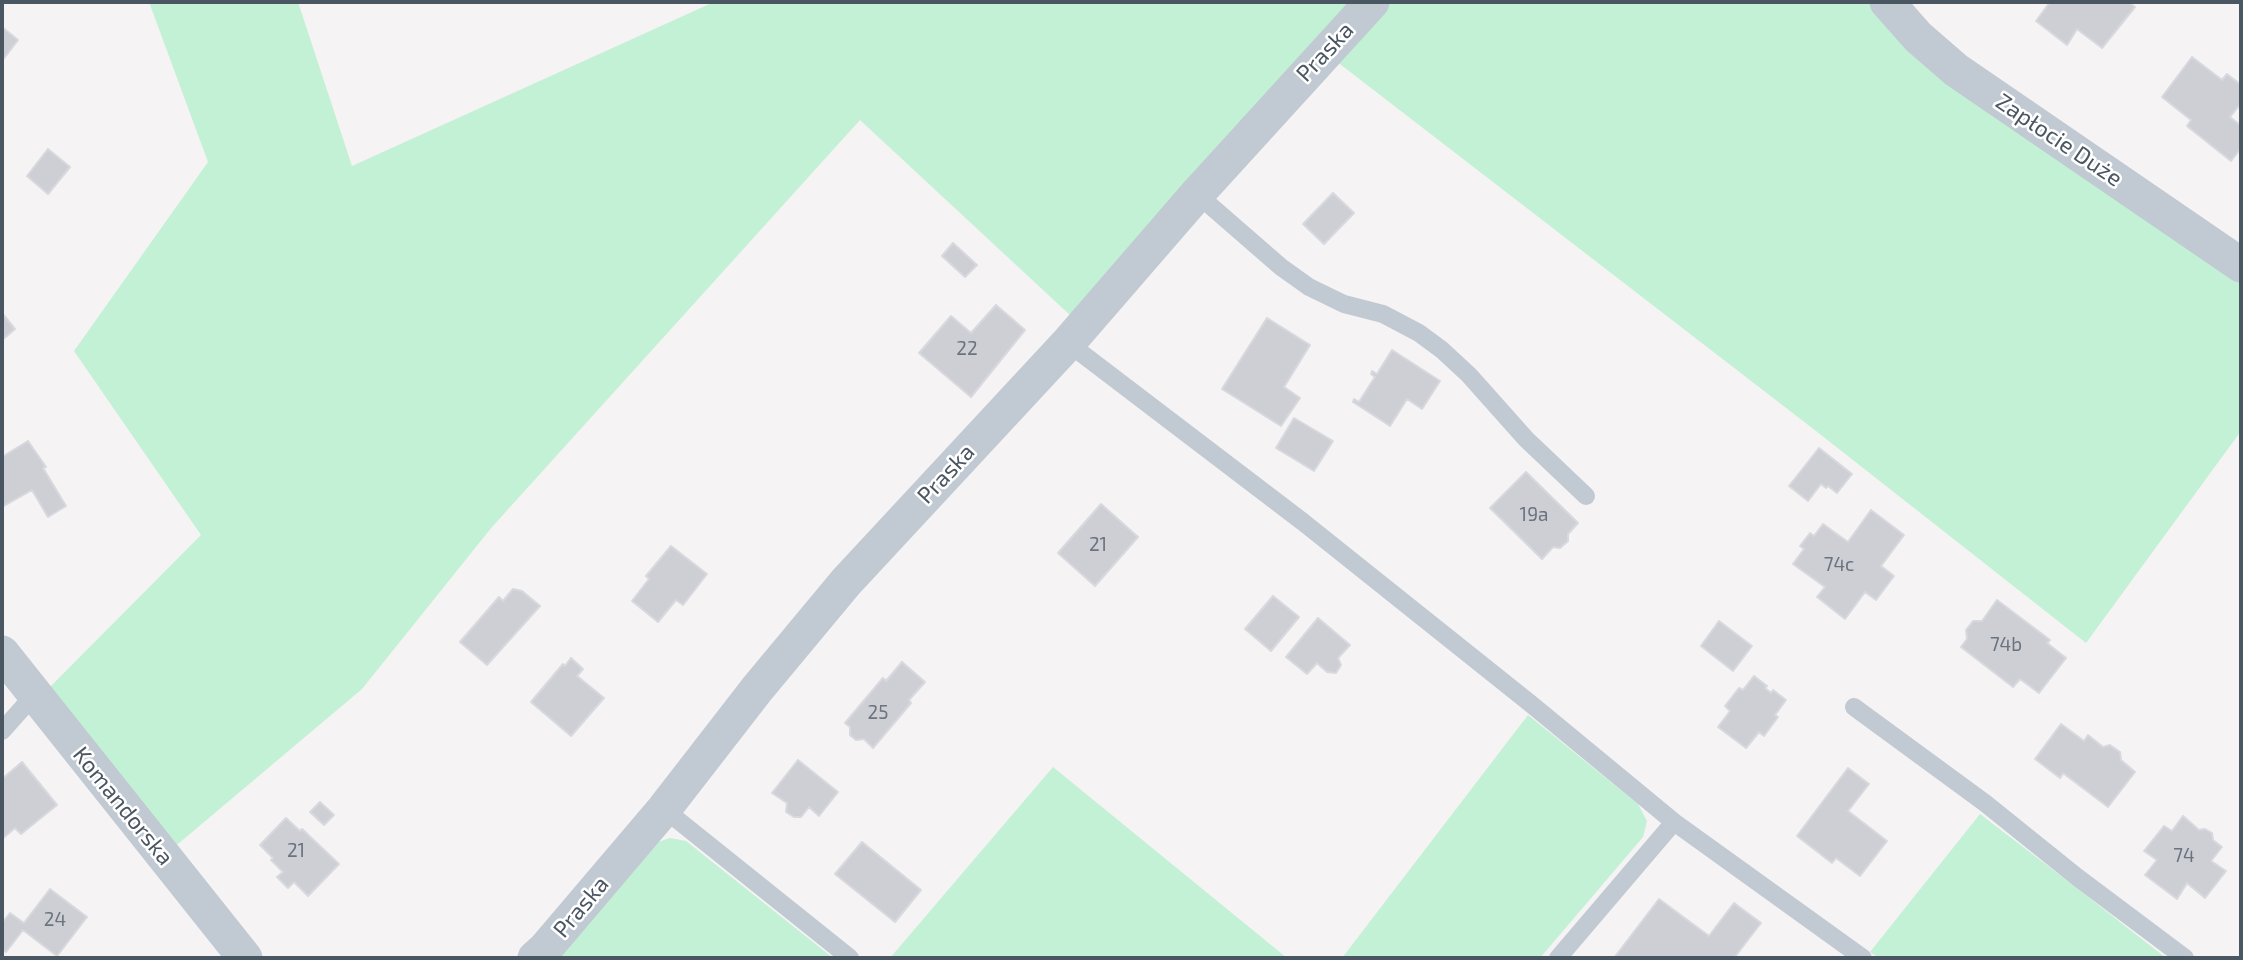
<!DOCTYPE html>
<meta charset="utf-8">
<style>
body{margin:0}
#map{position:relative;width:2243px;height:960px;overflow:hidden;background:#f5f3f3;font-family:"Exo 2",sans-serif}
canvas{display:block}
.frame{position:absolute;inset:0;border:4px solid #4a5661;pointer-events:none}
</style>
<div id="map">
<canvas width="2243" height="960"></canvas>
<div class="frame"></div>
</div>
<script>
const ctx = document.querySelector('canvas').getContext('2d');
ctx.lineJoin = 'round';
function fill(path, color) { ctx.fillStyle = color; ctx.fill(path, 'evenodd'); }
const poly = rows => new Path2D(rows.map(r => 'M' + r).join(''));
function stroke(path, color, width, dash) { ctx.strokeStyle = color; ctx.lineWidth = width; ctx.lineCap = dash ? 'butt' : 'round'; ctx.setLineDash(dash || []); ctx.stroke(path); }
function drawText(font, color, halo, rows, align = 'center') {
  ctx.font = font + ' "Exo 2",sans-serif'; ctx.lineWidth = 5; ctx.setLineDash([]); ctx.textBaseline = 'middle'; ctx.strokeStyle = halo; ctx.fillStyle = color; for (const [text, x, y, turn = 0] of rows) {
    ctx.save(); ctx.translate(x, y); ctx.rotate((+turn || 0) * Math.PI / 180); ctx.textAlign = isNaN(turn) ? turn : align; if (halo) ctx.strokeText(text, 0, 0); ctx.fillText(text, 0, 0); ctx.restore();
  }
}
const green = poly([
 [149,2,298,2,352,166,714,2,1357,2,1071,316,860,120,492,527,362,689,172,849,45,692,201,535,74,351,208,162],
 [1389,2,1871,2,2241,280,2241,431,2086,643,1816,431,1336,61],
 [1528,715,1638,804,1647,821,1643,837,1540,958,1342,958],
 [1053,767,1287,958,890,958],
 [1980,814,2074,886,2166,958,1879,958,1870,952],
 [670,838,686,841,833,958,552,958,658,842]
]);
const building = poly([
 [2050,2,2128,2,2135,7,2102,48,2077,29,2067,45,2036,21,2050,2],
 [2,27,18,40,2,61,2,27],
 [2192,57,2222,80,2227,74,2241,85,2241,103,2230,117,2241,126,2241,148,2231,161,2187,126,2191,120,2162,97,2192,57],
 [48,149,70,167,48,194,27,176,48,149],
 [1333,193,1354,213,1324,244,1303,224,1333,193],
 [953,243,977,265,965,277,942,256,953,243],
 [996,305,1025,330,971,397,919,353,951,316,971,333,996,305],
 [2,313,15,329,2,340,2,313],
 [1267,318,1310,345,1284,387,1300,398,1281,426,1222,389,1267,318],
 [1392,350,1440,381,1422,409,1407,399,1390,426,1353,402,1354,399,1359,402,1375,377,1371,374,1372,371,1377,374,1392,350],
 [1294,418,1333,441,1314,471,1276,448,1294,418],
 [28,441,46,467,43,468,66,506,48,517,32,490,2,507,2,457,28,441],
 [1819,448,1852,474,1837,493,1828,486,1826,488,1821,484,1808,501,1789,486,1819,448],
 [1526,472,1578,523,1568,534,1568,541,1560,548,1553,547,1542,559,1490,508,1526,472],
 [1101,504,1138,537,1095,586,1058,553,1101,504],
 [1871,510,1904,535,1881,566,1894,576,1876,600,1865,592,1845,619,1817,597,1825,587,1793,564,1804,549,1800,546,1810,533,1814,536,1823,524,1848,542,1871,510],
 [671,546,707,574,683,605,676,600,658,622,632,601,649,579,646,576,671,546],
 [513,589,522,591,540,606,487,665,460,642,499,597,503,601,513,589],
 [1273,596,1299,617,1271,651,1245,629,1273,596],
 [1997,600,2050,640,2047,643,2066,658,2039,693,2020,679,2013,687,1961,647,1967,639,1966,630,1973,621,1982,621,1997,600],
 [1318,618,1350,645,1338,658,1341,665,1336,673,1327,672,1317,663,1307,674,1286,657,1318,618],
 [1719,621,1752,646,1733,671,1701,646,1719,621],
 [571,658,583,669,577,676,604,698,571,736,531,702,563,664,565,666,571,658],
 [902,662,925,682,909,700,911,703,873,748,864,739,856,740,850,735,850,727,845,723,883,678,886,681,902,662],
 [1754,676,1767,686,1765,688,1771,693,1773,690,1786,700,1775,715,1778,717,1764,736,1759,732,1746,748,1718,727,1730,711,1725,706,1739,688,1743,690,1754,676],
 [2061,724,2084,741,2088,735,2103,747,2110,745,2120,752,2121,760,2135,772,2108,807,2063,773,2060,778,2035,759,2061,724],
 [798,760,838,792,819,816,809,807,801,817,794,817,786,812,787,803,772,793,798,760],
 [22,762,57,805,21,834,15,828,2,839,2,779,22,762],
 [1848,768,1869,784,1848,811,1887,841,1860,876,1836,858,1832,863,1797,836,1848,768],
 [320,802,334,815,324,825,310,812,320,802],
 [2183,816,2199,830,2205,829,2212,833,2213,840,2222,847,2211,861,2226,871,2205,898,2187,883,2177,899,2145,875,2157,860,2144,851,2164,826,2172,831,2183,816],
 [286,818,300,831,302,829,339,864,308,896,294,882,288,888,277,877,283,872,271,860,273,858,260,845,286,818],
 [862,842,921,890,895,922,835,874,862,842],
 [50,889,87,917,57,956,23,930,6,952,2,949,2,923,10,913,24,923,50,889],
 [1659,899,1709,936,1734,903,1761,923,1734,958,1614,958,1659,899]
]);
const lane = poly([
 [1197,194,1281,267,1309,287,1344,304,1383,314,1419,333,1442,350,1469,375,1526,439,1586,496],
 [1068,343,1303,522,1531,704,1674,822,1863,958],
 [1854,707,1985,803,2077,877,2185,958],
 [2,731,34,695],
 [664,809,850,958],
 [1558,958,1674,822]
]);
const street = poly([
 [1887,2,1918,37,1956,70,2241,265],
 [2,653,245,958],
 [535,958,545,949,664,809,757,689,846,582,1068,343,1197,194,1372,2]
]);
const numberNames = [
 ["22",967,349],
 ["19a",1534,515],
 ["21",1098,545],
 ["74c",1839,565],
 ["74b",2006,645],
 ["25",878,713],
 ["21",296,851],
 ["74",2184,856],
 ["24",55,920]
];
const streetNames = [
 ["Praska",1325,52,-47],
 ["Zapłocie Duże",2059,140,34],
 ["Praska",946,474,-47],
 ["Komandorska",123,806,51],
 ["Praska",581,907,-50]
];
fill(green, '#c3f1d5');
fill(building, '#cdcfd5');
stroke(building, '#d7d9de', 2);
stroke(lane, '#c1cad2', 18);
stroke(street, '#c1cad2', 35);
drawText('19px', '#6b747e', null, numberNames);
drawText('23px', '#4a5661', '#fff', streetNames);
</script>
